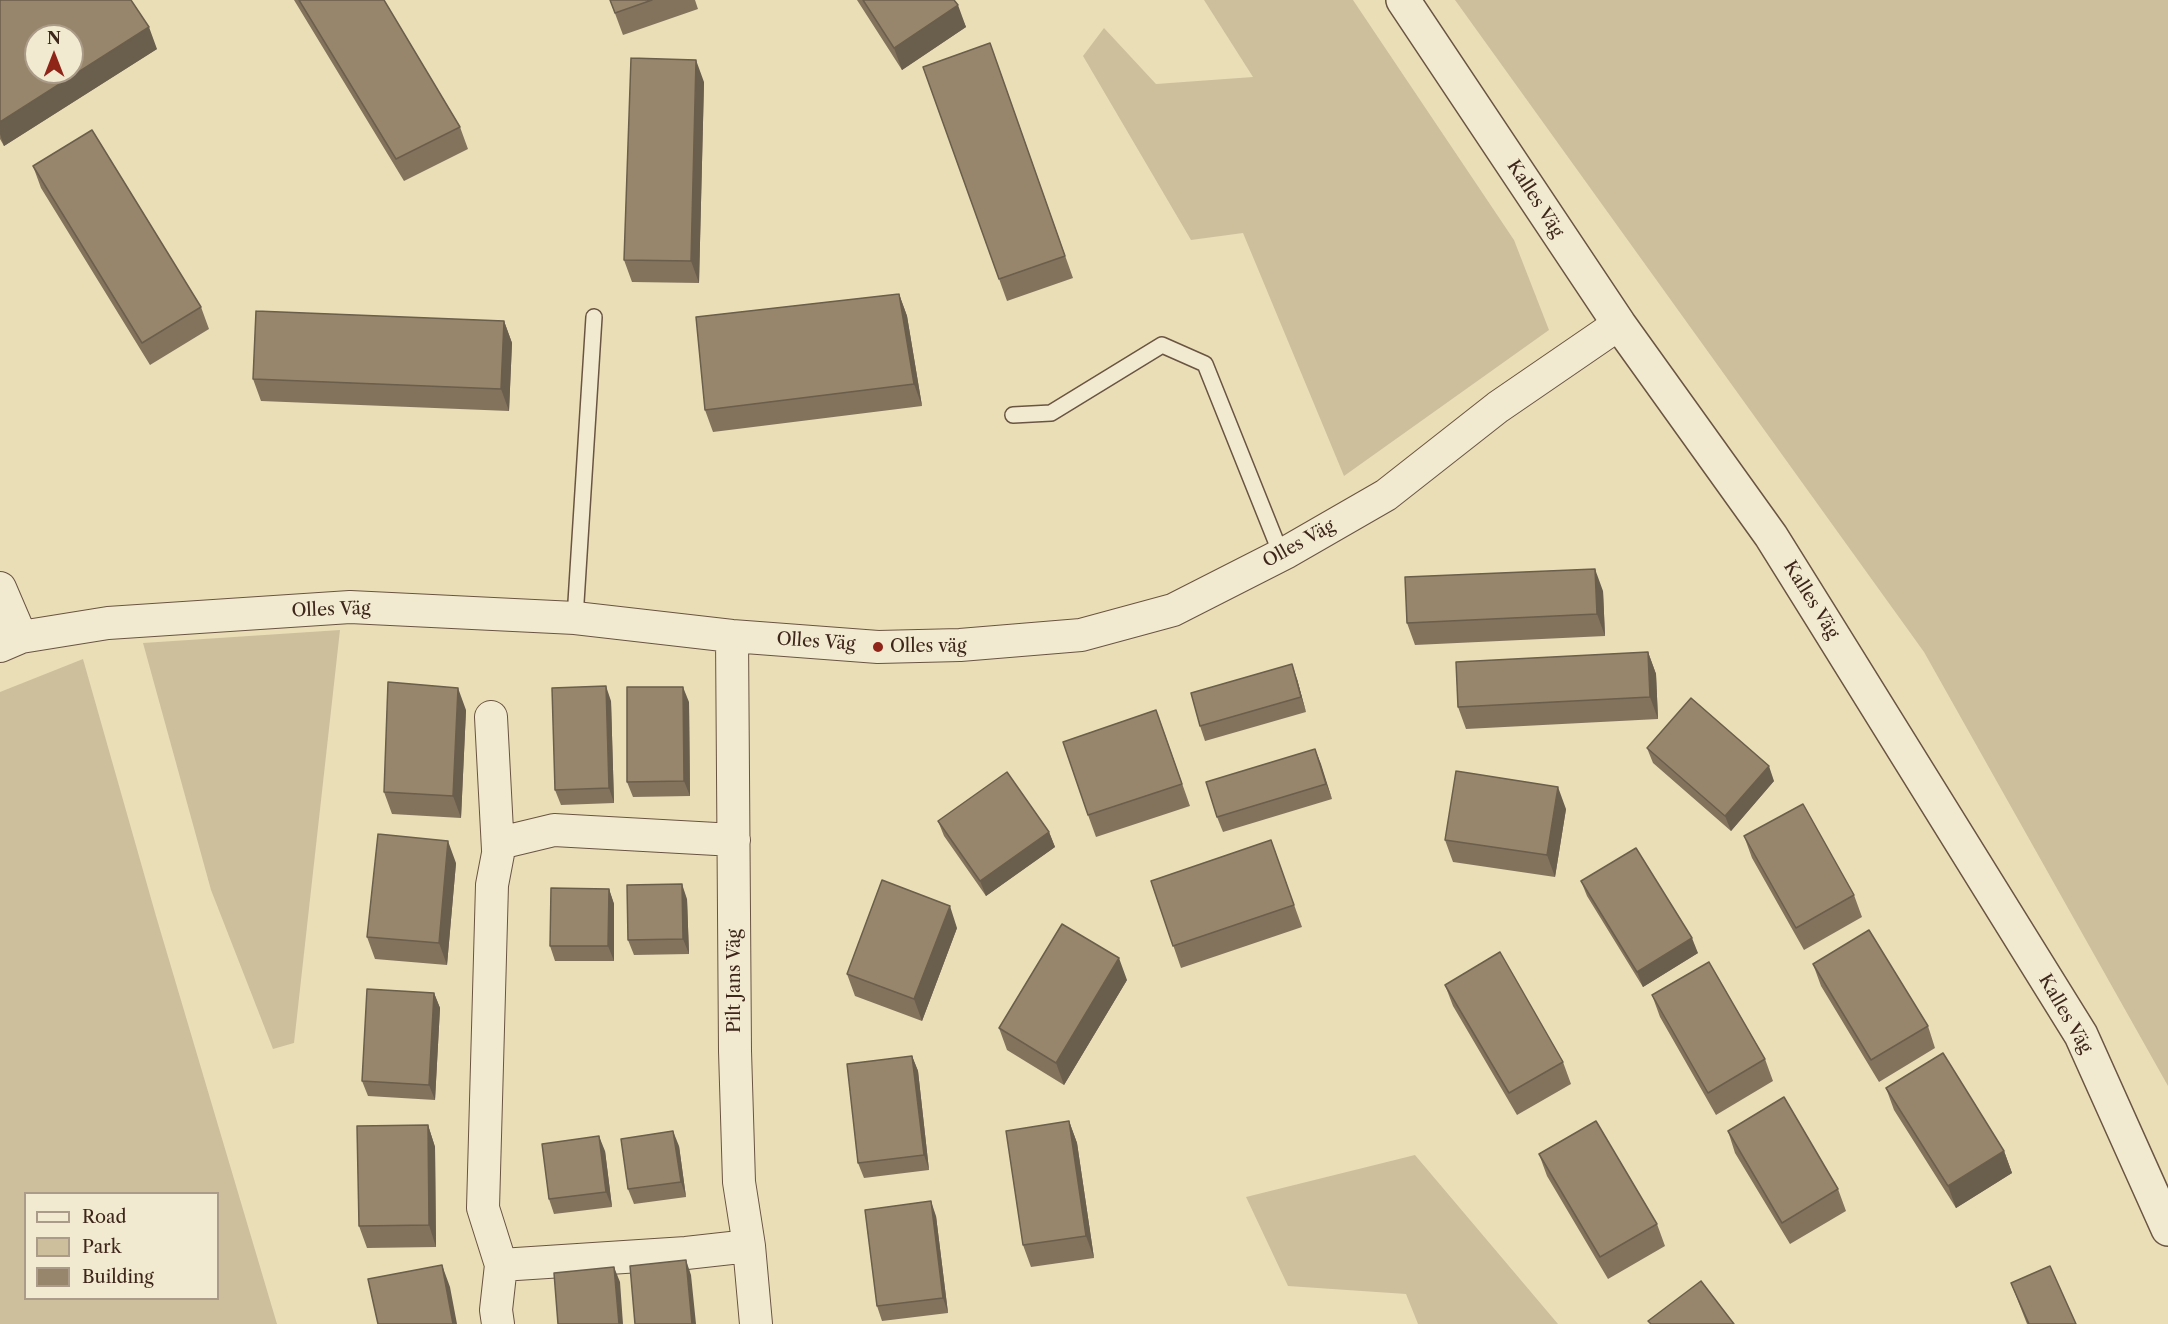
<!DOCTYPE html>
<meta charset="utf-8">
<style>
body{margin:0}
#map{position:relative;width:2168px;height:1324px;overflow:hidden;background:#eadeb7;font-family:"Libre Caslon Text",serif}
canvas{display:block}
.legend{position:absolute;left:24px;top:1192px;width:195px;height:108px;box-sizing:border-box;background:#f1ead0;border:2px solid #aa9c88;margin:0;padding:8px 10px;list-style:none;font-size:18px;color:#3f261b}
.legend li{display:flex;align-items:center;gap:12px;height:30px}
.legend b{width:30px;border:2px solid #aa9c88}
.north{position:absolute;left:24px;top:24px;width:60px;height:60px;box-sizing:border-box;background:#f1ead0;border:2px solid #aa9c88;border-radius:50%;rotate:0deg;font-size:16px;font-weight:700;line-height:24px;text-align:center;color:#3f261b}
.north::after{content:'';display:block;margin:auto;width:21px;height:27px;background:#8f2418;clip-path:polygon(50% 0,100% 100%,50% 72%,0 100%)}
</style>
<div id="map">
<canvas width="2168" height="1324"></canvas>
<ul class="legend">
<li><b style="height:8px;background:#f1ead0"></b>Road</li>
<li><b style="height:16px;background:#cdbf9c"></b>Park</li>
<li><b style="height:16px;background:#98866c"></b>Building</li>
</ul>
<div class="north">N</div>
</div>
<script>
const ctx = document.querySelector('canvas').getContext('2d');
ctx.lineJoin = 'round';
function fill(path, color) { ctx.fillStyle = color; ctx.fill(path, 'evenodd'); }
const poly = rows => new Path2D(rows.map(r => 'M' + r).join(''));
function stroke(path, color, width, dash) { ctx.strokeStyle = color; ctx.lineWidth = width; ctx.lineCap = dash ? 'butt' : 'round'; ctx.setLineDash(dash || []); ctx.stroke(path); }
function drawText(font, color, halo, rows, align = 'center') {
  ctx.font = font + ' "Libre Caslon Text",serif'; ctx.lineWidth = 5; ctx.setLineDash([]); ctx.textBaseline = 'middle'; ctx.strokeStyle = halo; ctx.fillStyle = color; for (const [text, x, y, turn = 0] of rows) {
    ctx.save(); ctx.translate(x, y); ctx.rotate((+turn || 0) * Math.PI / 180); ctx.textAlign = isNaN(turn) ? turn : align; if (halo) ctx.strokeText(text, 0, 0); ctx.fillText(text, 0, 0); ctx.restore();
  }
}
const green = poly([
 [1204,0,1353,0,1514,240,1549,330,1344,476,1243,233,1191,240,1083,56,1104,28,1156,84,1253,77],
 [1455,0,2168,0,2168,1086,1924,652],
 [340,630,294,1043,273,1049,211,890,143,643],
 [83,659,156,916,277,1324,0,1324,0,692],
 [26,1194,218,1194,218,1298,26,1298],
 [1415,1155,1558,1324,1418,1324,1406,1294,1288,1286,1246,1197]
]);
const service = poly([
 [1013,415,1051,413,1162,345,1205,364,1281,554],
 [575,618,594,317]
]);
const minor = poly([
 [0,588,21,637],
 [732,636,735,1051,739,1182,749,1246,756,1324],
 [0,646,21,637,108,623,350,607,575,618,732,636,878,647,960,645,1081,635,1173,610,1287,552,1386,495,1498,407,1619,324],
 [491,717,498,850],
 [734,840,554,830,500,843,492,885,483,1208,501,1265,686,1253,749,1246],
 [498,1324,496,1310,501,1265]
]);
const tertiary = poly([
 [1403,0,1619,324,1771,536,1824,621,2081,1035,2168,1229]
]);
const wall = poly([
 [294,0,384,0,460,127,468,149,404,181],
 [610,0,695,0,698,9,623,35],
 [857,0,954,0,966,27,902,70],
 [0,1,157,49,4,146,0,139],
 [990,43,1073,278,1007,301,923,67],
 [704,82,699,283,632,282,624,260],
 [33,166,201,307,209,329,150,365,41,188],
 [899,294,907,316,922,406,713,432,705,410],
 [504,321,512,343,509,411,261,401,253,379],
 [1603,591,1605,636,1415,645,1407,623],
 [1648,652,1656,674,1658,719,1466,729,1458,707],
 [1297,679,1306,712,1205,741,1200,726],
 [611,701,614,803,561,805,555,790],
 [689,702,690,796,633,797,627,782],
 [466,710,461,818,392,814,384,792],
 [1164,732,1190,806,1096,837,1088,815],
 [1647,748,1774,781,1731,831,1653,763],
 [1315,749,1332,799,1223,832,1217,817],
 [1566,809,1555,877,1453,862,1445,840],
 [938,821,1049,832,1055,847,986,896,944,836],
 [1744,836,1854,895,1862,917,1804,950,1752,858],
 [1271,840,1302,927,1181,968,1151,881],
 [456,863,447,965,375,959,367,937],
 [1581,881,1698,953,1643,987,1587,896],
 [609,889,614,904,614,961,555,961,550,946],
 [687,899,689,954,634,955,628,940],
 [957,928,922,1021,855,996,847,974],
 [1813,964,1928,1026,1935,1048,1879,1082,1821,986],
 [1127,980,1064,1085,1007,1050,999,1028],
 [1445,985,1563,1062,1571,1084,1517,1115,1453,1006],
 [434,993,440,1008,435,1100,368,1096,362,1081],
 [1652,995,1765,1059,1773,1081,1716,1115,1660,1017],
 [912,1056,918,1071,929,1170,864,1178,858,1163],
 [1886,1088,2004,1151,2012,1173,1956,1208,1894,1110],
 [1069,1121,1077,1143,1094,1258,1031,1267,1023,1245],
 [428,1125,435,1147,436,1247,367,1248,359,1226],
 [1728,1131,1838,1189,1846,1211,1790,1244,1735,1153],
 [679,1146,686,1197,634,1204,628,1189],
 [605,1151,612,1207,554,1214,549,1199],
 [1539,1154,1657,1224,1665,1246,1608,1279,1547,1176],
 [936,1216,948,1313,882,1321,877,1306],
 [2011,1283,2076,1324,2027,1324]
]);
const shadedWall = poly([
 [958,5,966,27,902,70,894,48],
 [149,27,157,49,4,146,0,134,0,122],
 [696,60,704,82,699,283,691,261],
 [899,294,907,316,922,406,914,384],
 [504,321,512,343,509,411,501,389],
 [1595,569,1603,591,1605,636,1597,614],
 [1648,652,1656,674,1658,719,1650,697],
 [1292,664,1297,679,1306,712,1301,697],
 [606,686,611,701,614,803,609,788],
 [683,687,689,702,690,796,684,781],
 [458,688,466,710,461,818,453,796],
 [1315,749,1321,764,1332,799,1326,784],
 [1769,766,1774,781,1731,831,1725,816],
 [1558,787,1566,809,1555,877,1547,855],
 [1049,832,1055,847,986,896,980,881],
 [448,841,456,863,447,965,439,943],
 [682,884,687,899,689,954,683,939],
 [609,889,614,904,614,961,608,946],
 [950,906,957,928,922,1021,914,999],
 [1692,938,1698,953,1643,987,1637,972],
 [1119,958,1127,980,1064,1085,1056,1063],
 [434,993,440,1008,435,1100,429,1085],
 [912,1056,918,1071,929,1170,924,1155],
 [1069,1121,1077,1143,1094,1258,1086,1236],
 [428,1125,435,1147,436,1247,429,1225],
 [673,1131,679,1146,686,1197,681,1182],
 [599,1136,605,1151,612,1207,606,1192],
 [2004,1151,2012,1173,1956,1208,1948,1186],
 [931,1201,936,1216,948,1313,943,1298],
 [686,1260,691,1275,696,1324,692,1324],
 [442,1265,450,1287,457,1324,453,1324],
 [614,1267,620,1282,623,1324,619,1324]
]);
const building = poly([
 [1,0,131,0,149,27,0,122,0,1,1,0],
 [36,36,72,36,72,72,36,72,36,36],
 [299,0,384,0,460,127,396,159,299,0],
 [610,0,652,0,615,13,610,0],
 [863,0,954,0,958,5,894,48,863,0],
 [990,43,1065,256,999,279,923,67,990,43],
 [631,58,696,60,691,261,624,260,631,58],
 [92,130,201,307,142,343,33,166,92,130],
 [899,294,914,384,705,410,696,317,899,294],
 [256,311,504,321,501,389,253,379,256,311],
 [1595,569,1597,614,1407,623,1405,577,1595,569],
 [1648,652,1650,697,1458,707,1456,662,1648,652],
 [1292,664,1301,697,1200,726,1191,693,1292,664],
 [388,682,458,688,453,796,384,792,388,682],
 [606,686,609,788,555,790,552,688,606,686],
 [627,687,683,687,684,781,627,782,627,687],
 [1691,698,1769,766,1725,816,1647,748,1691,698],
 [1156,710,1182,784,1088,815,1063,742,1156,710],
 [1315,749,1326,784,1217,817,1206,782,1315,749],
 [1456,771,1558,787,1547,855,1445,840,1456,771],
 [1007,772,1049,832,980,881,938,821,1007,772],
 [1803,804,1854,895,1796,928,1744,836,1803,804],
 [378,834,448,841,439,943,367,937,378,834],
 [1271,840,1294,905,1173,946,1151,881,1271,840],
 [1636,848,1692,938,1637,972,1581,881,1636,848],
 [882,880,950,906,914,999,847,974,882,880],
 [682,884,683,939,628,940,627,885,682,884],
 [551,888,609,889,608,946,550,946,551,888],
 [1062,924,1119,958,1056,1063,999,1028,1062,924],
 [1869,930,1928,1026,1871,1060,1813,964,1869,930],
 [1500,952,1563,1062,1509,1093,1445,985,1500,952],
 [1709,962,1765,1059,1708,1093,1652,995,1709,962],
 [367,989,434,993,429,1085,362,1081,367,989],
 [1943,1053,2004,1151,1948,1186,1886,1088,1943,1053],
 [912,1056,924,1155,858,1163,847,1064,912,1056],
 [1784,1097,1838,1189,1782,1223,1728,1131,1784,1097],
 [1069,1121,1086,1236,1023,1245,1006,1131,1069,1121],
 [1596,1121,1657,1224,1600,1257,1539,1154,1596,1121],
 [428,1125,429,1225,359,1226,357,1126,428,1125],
 [673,1131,681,1182,628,1189,621,1139,673,1131],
 [599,1136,606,1192,549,1199,542,1144,599,1136],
 [931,1201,943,1298,877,1306,865,1210,931,1201],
 [686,1260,692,1324,635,1324,630,1266,686,1260],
 [442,1265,453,1324,378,1324,368,1279,442,1265],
 [2050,1266,2076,1324,2029,1324,2011,1283,2050,1266],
 [614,1267,619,1324,558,1324,554,1273,614,1267],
 [1701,1281,1734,1324,1651,1324,1648,1321,1701,1281]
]);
const markers = [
 [878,647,6,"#8f2418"]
];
const streetNames = [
 ["Kalles Väg",1535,199,57],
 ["Olles Väg",1299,544,-29],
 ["Kalles Väg",1811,600,58],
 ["Olles Väg",331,610,-2],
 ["Olles Väg",816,642,4],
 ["Pilt Jans Väg",735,981,-90],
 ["Kalles Väg",2065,1014,60]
];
const poiNames = [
 ["Olles väg",890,647]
];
fill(green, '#cdbf9c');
stroke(service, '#6a5442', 18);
stroke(minor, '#6a5442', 34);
stroke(tertiary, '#6a5442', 36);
stroke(service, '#f1ead0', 15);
stroke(minor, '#f1ead0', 32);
stroke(tertiary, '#f1ead0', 33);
fill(wall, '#83735d');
fill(shadedWall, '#6a5e4c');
fill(building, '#98866c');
stroke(building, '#6a5e4c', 1.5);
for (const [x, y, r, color] of markers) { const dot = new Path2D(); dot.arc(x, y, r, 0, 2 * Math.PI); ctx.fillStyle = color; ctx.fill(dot); stroke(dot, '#f1ead0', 2); }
drawText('18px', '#3f261b', '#f1ead0', streetNames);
drawText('18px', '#3f261b', '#f1ead0', poiNames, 'left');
</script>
